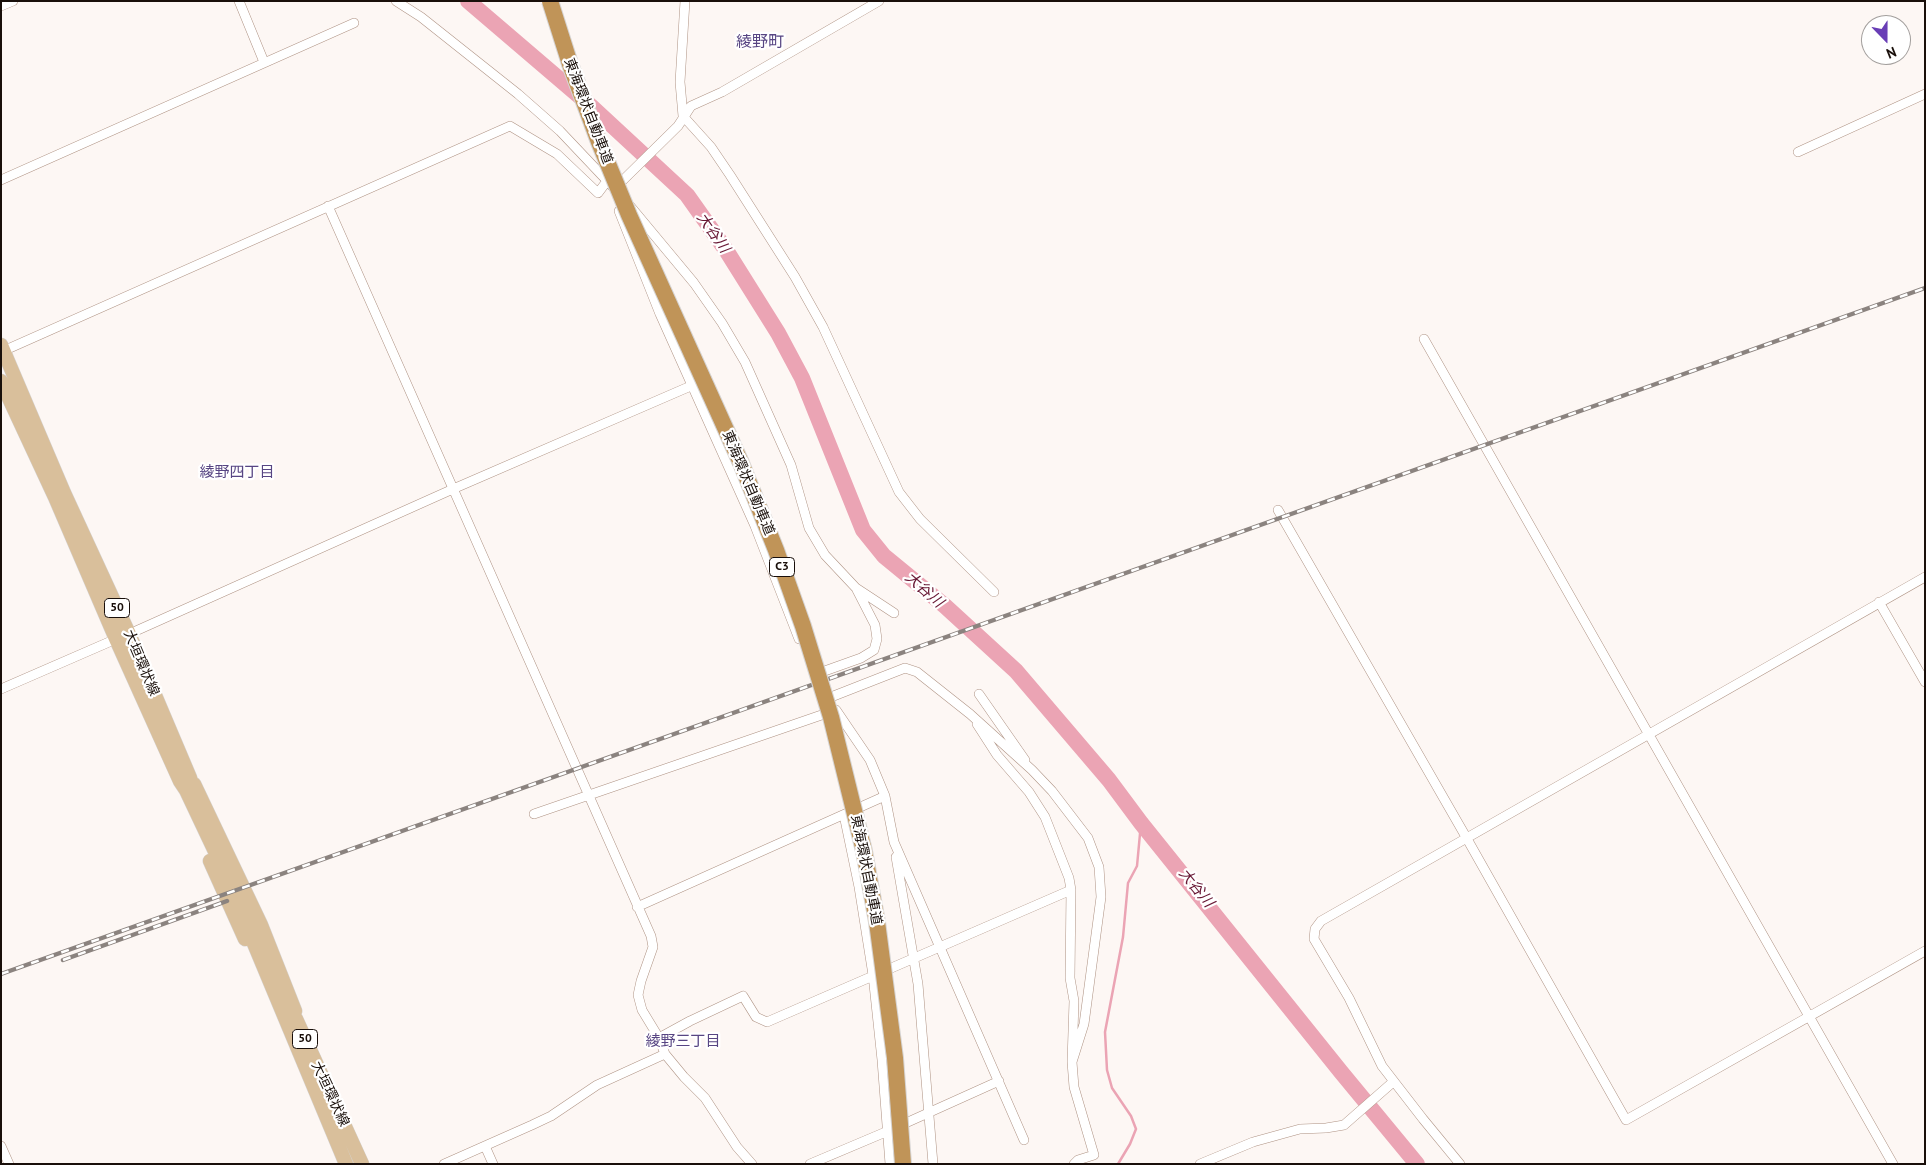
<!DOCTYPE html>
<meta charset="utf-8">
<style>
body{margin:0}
#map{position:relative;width:1926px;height:1165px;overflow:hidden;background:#fdf7f4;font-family:"PT Sans",sans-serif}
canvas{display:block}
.frame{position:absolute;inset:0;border:2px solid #190f0a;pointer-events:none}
.north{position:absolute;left:1861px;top:15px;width:50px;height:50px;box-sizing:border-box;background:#fff;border:1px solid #a39f9d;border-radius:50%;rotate:158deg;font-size:14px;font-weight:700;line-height:20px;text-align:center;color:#190f0a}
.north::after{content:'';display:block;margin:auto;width:18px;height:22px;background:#693eb6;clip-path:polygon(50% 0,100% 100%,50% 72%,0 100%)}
</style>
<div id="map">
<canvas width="1926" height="1165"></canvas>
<div class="frame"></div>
<div class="north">N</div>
</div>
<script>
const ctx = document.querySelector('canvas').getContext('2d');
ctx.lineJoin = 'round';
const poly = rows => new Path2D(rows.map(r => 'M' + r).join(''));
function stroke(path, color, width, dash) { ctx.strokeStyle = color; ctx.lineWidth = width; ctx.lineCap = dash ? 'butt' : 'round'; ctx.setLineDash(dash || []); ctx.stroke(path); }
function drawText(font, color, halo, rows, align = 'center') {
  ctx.font = font + ' "PT Sans","Noto Sans JP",sans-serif'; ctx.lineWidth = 4.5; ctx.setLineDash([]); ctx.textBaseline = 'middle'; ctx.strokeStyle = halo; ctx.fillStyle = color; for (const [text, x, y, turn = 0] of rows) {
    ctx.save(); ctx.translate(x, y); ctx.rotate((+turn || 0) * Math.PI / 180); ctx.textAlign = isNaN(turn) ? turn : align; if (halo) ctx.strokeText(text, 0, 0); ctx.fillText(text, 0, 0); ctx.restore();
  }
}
const stream = poly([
 [1118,1164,1130,1144,1136,1129,1131,1116,1112,1088,1107,1070,1105,1032,1123,937,1128,883,1137,866,1141,823]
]);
const river = poly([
 [468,1,592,107,687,195,726,250,778,333,802,378,863,530,884,556,945,606,1016,671,1109,780,1141,823,1341,1072,1417,1164]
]);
const minor = poly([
 [239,1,264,62],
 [396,1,421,17,518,94,560,131,613,187],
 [685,1,680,82,683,116,711,147,730,175,795,277,823,327,899,492,920,519,994,592],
 [1,6,13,1],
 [1798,152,1925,94],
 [1,180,354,23],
 [616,187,678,126,691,106,722,92,879,1],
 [328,206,651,936,653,947,641,981,638,995,642,1010,659,1038,665,1054,684,1077,705,1098,737,1147,752,1164],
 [630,206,694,283,722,323,745,362,791,465,809,528,825,555,856,588,894,613],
 [619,211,660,314,755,526,799,639],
 [1424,339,1893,1164],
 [1,352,510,126,557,154,598,193,607,181],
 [1278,510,1466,837,1626,1120,1925,951],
 [1879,602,1925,682],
 [129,634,453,489,707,379],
 [821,678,819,673,861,658,874,650,877,639,875,625,857,590],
 [1,689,116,639],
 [979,694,1025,760],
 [831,697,905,668,917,672,970,714,1032,770,1052,791,1088,838,1099,867,1101,897,1084,1024,1072,1062],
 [977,724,997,755,1029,792,1045,817,1069,878,1071,890,1070,978,1074,1001,1072,1062,1074,1087,1094,1155,1078,1160,1074,1164],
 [534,814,836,710,870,760,885,796,894,842,1024,1140],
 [844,815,859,887,873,975,882,1060,890,1164],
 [896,857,918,984,933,1164],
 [637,907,885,796],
 [659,1038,690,1021,743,996,756,1017,767,1022,1071,890],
 [1,1146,9,1164],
 [485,1146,493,1164],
 [444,1164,532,1125,551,1116,597,1085,665,1054],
 [810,1164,888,1131,999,1081],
 [1200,1164,1253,1142,1300,1129,1326,1128,1344,1125,1393,1082],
 [1460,1164,1423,1119,1382,1066,1349,998,1314,939,1315,929,1321,921,1925,577]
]);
const primary = poly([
 [1,345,64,493,129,634,190,778,195,795],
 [1,381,55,497,116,639,180,781,186,790,246,917,248,929,346,1164],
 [194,784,261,925,295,1011],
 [210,861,245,939],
 [286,1003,296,1019,362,1164]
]);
const rail = poly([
 [63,960,227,901],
 [1,974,1925,288]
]);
const motorwayBridge = poly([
 [550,1,570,64,599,142,629,215,741,463,776,550,803,626,831,717,864,851,877,922,895,1058,903,1164]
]);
const shields = [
 [782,567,25],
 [117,608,25],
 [305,1039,25]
];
const shieldNames = [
 ["C3",782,567],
 ["50",117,608],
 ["50",305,1039]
];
const streetNames = [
 ["東海環状自動車道",588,111,69],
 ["東海環状自動車道",748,483,67],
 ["大垣環状線",141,663,67],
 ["東海環状自動車道",866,870,79],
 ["大垣環状線",330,1094,65]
];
const waterNames = [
 ["大谷川",713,233,55],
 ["大谷川",924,590,41],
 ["大谷川",1196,888,51]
];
const neighbourhoodNames = [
 ["綾野四丁目",237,473],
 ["綾野三丁目",683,1042]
];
const quarterNames = [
 ["綾野町",760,42]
];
stroke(stream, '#eba4b4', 2.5);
stroke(river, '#eba4b4', 16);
stroke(minor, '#af9384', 10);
stroke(primary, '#d6d4d3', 15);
stroke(minor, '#fff', 9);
stroke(primary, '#d9bf9b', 14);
stroke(rail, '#8b837f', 4.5);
stroke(rail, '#fff', 2.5, [8]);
stroke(motorwayBridge, '#d6d4d3', 18, []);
stroke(motorwayBridge, '#c09458', 16);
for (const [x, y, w] of shields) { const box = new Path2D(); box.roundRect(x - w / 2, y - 9.5, w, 19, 4); ctx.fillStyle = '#fff'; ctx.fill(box); stroke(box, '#190f0a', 1); }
drawText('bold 12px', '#190f0a', null, shieldNames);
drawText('14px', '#190f0a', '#fff', streetNames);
drawText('italic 15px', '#671633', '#fff', waterNames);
drawText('15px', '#574583', '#fff', neighbourhoodNames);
drawText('16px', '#574583', '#fff', quarterNames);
</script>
